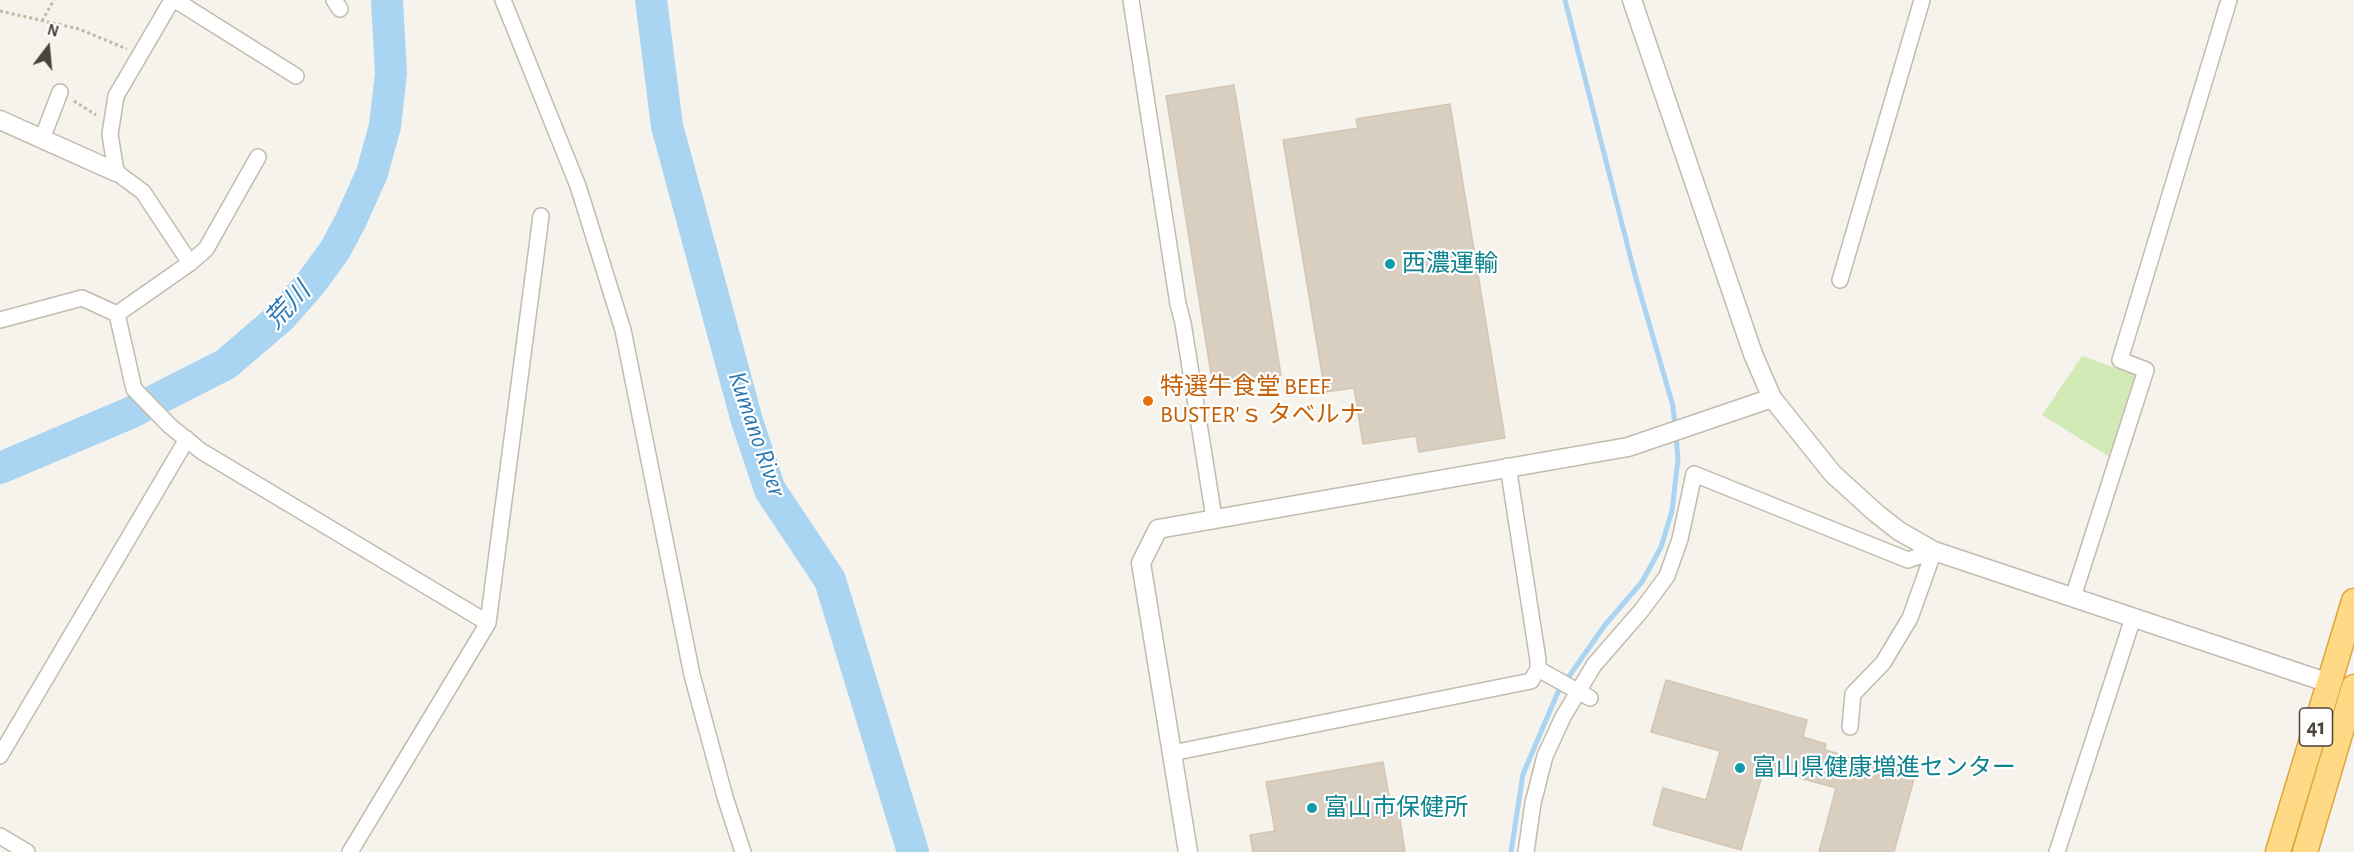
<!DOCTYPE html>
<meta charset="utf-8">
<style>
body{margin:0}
#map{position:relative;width:2354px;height:852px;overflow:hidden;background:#f6f3ec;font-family:"Alegreya Sans",sans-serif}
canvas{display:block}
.north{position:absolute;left:18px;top:18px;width:60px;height:60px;-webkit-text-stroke:4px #fff;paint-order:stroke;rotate:16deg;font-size:16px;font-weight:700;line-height:24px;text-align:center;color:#4b4439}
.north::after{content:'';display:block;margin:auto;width:21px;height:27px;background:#4b4439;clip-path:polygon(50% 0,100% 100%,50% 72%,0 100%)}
</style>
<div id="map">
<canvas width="2354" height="852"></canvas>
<div class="north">N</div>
</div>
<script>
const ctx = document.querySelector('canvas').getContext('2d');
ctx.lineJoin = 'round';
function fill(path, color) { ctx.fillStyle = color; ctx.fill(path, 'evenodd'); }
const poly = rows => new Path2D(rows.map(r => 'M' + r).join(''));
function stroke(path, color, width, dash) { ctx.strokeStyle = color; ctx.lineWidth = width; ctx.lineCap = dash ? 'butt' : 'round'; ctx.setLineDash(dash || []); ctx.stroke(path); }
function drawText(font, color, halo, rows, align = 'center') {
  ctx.font = font + ' "Alegreya Sans","Noto Sans JP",sans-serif'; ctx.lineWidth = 4.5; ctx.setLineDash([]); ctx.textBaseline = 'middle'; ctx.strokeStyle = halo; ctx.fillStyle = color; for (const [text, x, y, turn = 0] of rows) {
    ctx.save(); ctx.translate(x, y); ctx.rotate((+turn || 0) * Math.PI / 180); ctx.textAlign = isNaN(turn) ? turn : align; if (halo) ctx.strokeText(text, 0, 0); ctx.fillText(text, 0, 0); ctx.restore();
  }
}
const green = poly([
 [2082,356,2139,376,2111,458,2042,415]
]);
const stream = poly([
 [1565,0,1635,275,1673,406,1675,426],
 [1511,852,1523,774,1558,692,1605,625,1642,582,1661,547,1672,511,1678,459,1676,435]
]);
const river = poly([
 [651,0,667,126,747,421,770,490,830,580,913,852],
 [0,468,130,413,226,364,282,316,311,283,335,250,351,220,372,173,385,126,391,73,387,0]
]);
const building = poly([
 [1234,85,1281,375,1213,386,1166,96,1234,85],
 [1450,104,1505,438,1419,452,1416,436,1363,444,1354,388,1325,392,1283,140,1358,128,1356,119,1450,104],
 [1666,680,1807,720,1803,737,1826,744,1825,750,1915,775,1894,852,1819,852,1836,788,1764,768,1741,850,1653,825,1663,788,1706,800,1720,751,1651,732,1666,680],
 [1383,762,1392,813,1399,812,1405,852,1253,852,1250,835,1275,831,1266,782,1383,762]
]);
const path = poly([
 [0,11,79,29,127,49],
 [42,21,54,0],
 [74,101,96,115]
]);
const minor = poly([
 [175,0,296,76],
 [334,0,340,9],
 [503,0,578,186,623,330,692,675,725,797,743,852],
 [1131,0,1178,304,1183,323,1214,518],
 [42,139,60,92],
 [190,263,206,249,258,157],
 [1840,280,1922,0],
 [117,314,134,389,170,426,201,451,488,623],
 [117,314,190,263,143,192,116,172,110,134,116,96,172,0],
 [0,320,82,298,117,314],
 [2073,597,2146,370,2120,360,2229,0],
 [1538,669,1590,698],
 [1850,727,1853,694,1883,663,1910,618,1934,551],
 [1172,753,1531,681,1538,669,1538,660,1508,466],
 [0,756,187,439],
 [0,836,27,852],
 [350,852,488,623,541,216],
 [1526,852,1533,803,1545,756,1563,717,1594,665,1641,611,1667,576,1680,539,1694,474,1908,560,1934,551],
 [2057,852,2133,618]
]);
const tertiary = poly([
 [1632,0,1753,354,1772,398,1833,474,1876,513,1899,531,1934,551,2329,683],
 [0,120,116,172],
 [1188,852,1141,563,1158,529,1628,447,1772,398]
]);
const trunk = poly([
 [2278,852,2354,601],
 [2305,852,2354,687]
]);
const markers = [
 [1390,264,6,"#0f9aa8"],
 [1148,401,6,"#e8710a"],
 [1740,768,6,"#0f9aa8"],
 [1312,808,6,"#0f9aa8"]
];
const shields = [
 [2316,727,33]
];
const shieldNames = [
 ["41",2316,727]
];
const cultureNames = [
 ["西濃運輸",1402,264],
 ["富山県健康増進センター",1752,768],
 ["富山市保健所",1324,808]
];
const foodNames = [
 ["特選牛食堂 BEEF",1160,387],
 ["BUSTER'ｓ タベルナ",1160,415]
];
const waterNames = [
 ["荒川",288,306,-47],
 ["Kumano River",757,434,71]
];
fill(green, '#d2eab5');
stroke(stream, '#a9d4f2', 5);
stroke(river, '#a9d4f2', 32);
fill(building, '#d8cfc1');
stroke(building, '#d3c7b4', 1.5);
stroke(minor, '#c2bbae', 18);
stroke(tertiary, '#c2bbae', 21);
stroke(trunk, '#e0a43c', 27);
stroke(path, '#c4b79f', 3, [3, 3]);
stroke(minor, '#fff', 15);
stroke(tertiary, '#fff', 18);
stroke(trunk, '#ffd985', 24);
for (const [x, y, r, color] of markers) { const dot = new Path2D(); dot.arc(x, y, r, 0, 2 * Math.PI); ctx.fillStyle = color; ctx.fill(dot); stroke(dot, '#fff', 2); }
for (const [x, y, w] of shields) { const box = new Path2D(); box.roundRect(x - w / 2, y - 19, w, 38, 4.5); ctx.fillStyle = '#fff'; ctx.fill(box); stroke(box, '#4b4439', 1.5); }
drawText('bold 22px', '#4b4439', null, shieldNames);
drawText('24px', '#0d838f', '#fff', cultureNames, 'left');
drawText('24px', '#c56008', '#fff', foodNames, 'left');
drawText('italic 26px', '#2e7ab2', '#fff', waterNames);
</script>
